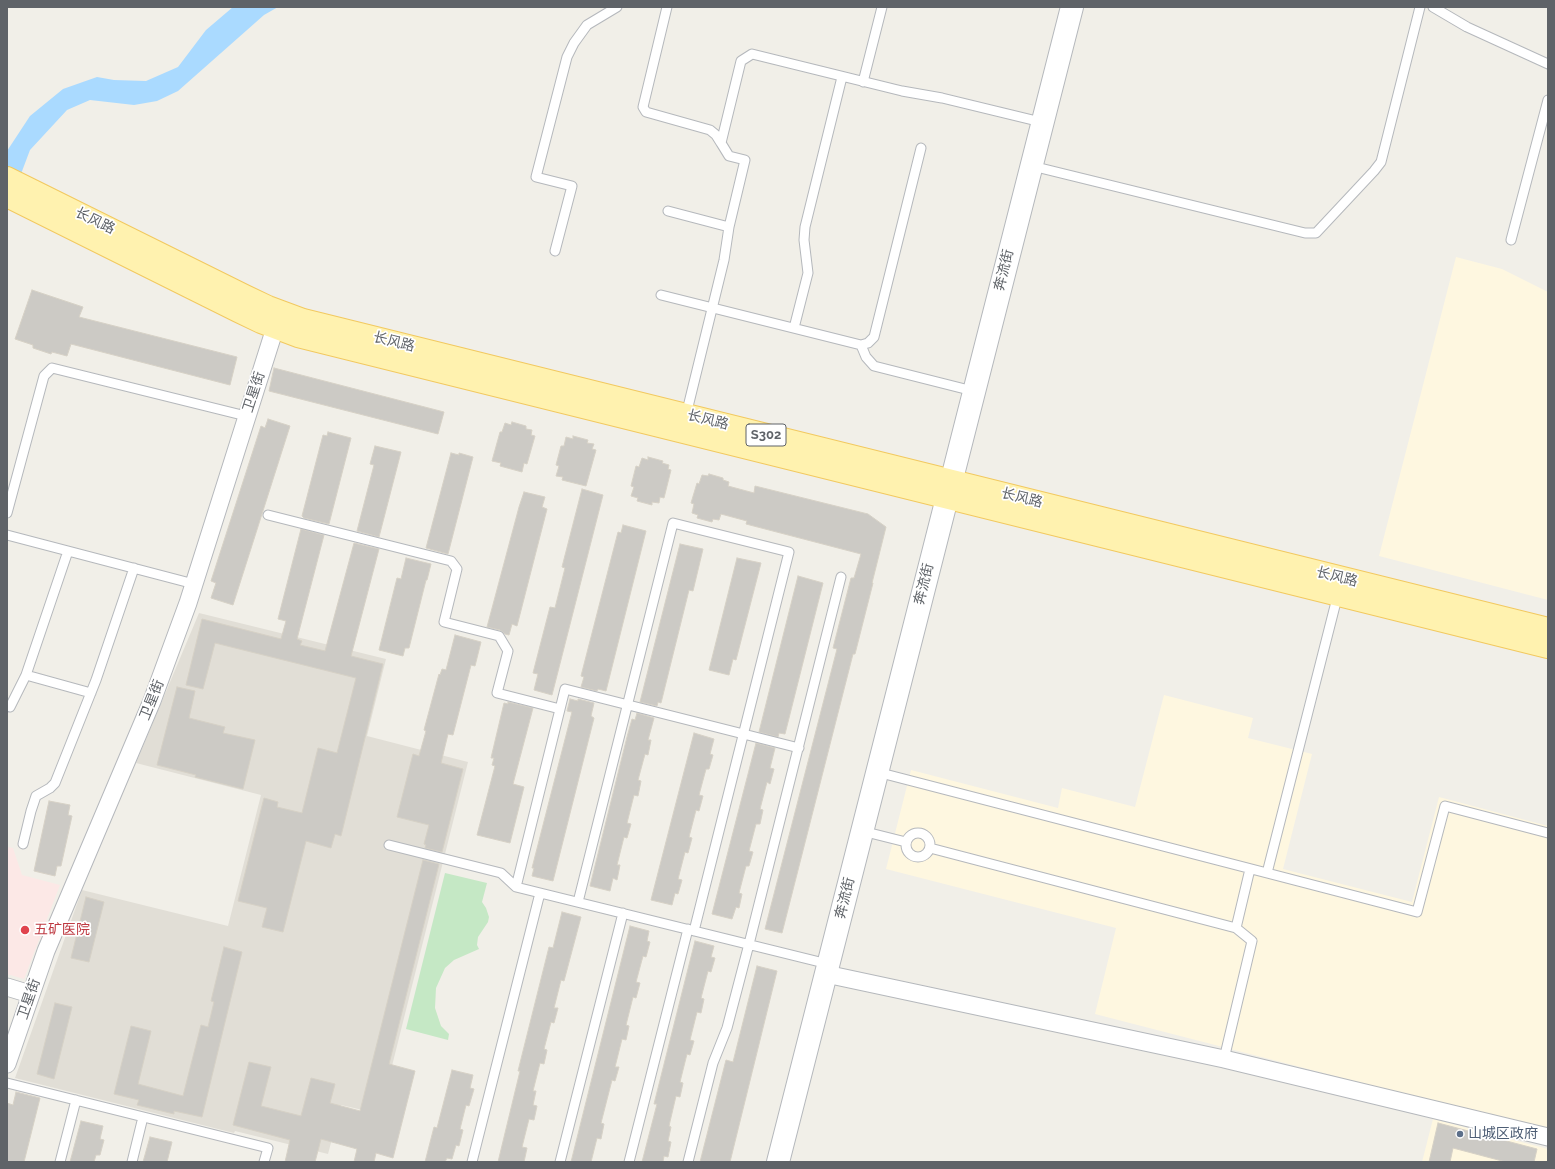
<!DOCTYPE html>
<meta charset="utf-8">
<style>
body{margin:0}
#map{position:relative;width:1555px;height:1169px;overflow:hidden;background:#f1efe8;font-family:Raleway,sans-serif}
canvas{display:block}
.frame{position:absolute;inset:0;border:8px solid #5f6368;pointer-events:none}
</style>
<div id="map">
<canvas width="1555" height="1169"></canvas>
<div class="frame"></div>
</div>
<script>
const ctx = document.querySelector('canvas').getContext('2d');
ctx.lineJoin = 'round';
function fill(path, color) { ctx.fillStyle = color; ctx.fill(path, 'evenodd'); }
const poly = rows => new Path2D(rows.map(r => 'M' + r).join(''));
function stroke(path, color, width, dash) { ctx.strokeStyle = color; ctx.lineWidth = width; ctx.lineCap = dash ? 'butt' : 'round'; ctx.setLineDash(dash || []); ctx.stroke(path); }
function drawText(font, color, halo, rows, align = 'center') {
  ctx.font = font + ' Raleway,"Noto Sans SC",sans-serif'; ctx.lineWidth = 3.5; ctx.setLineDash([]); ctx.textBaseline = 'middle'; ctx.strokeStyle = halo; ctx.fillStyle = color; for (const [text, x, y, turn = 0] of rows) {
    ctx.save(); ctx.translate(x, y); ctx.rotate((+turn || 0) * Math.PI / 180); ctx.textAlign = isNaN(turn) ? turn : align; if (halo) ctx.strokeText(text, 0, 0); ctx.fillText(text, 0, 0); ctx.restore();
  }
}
const commercial = poly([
 [1456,257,1502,269,1548,292,1548,600,1379,556],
 [1164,695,1253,718,1248,738,1312,754,1283,869,1412,902,1439,797,1548,826,1548,1131,1095,1014,1116,928,886,869,911,770,1058,808,1062,788,1135,807],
 [1433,1119,1548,1149,1548,1162,1422,1162]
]);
const education = poly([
 [199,613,386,659,367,736,468,762,380,1114,341,1105,328,1154,235,1131,234,1133,15,1078,82,890,228,926,261,795,136,763]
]);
const medical = poly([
 [7,847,13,848,22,875,60,885,24,979,7,974]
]);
const green = poly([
 [445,873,487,883,482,902,486,908,489,917,488,922,478,937,477,945,479,949,454,960,445,968,436,988,435,1008,441,1026,449,1034,448,1040,406,1029]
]);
const water = poly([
 [233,7,278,7,264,15,178,91,157,101,134,105,90,100,67,110,30,150,7,211,7,151,30,116,63,89,97,77,114,80,146,81,178,67,206,30]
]);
const building = poly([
 [32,290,83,307,79,317,237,357,230,385,71,344,67,356,52,352,51,354,33,348,33,345,15,339,32,290],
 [274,368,444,412,438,434,269,391,274,368],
 [268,419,290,426,233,605,211,598,216,583,211,581,261,426,265,428,268,419],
 [512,422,526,426,526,429,532,430,531,435,535,436,527,464,524,463,522,472,500,466,501,463,492,461,500,432,502,432,505,423,511,425,512,422],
 [328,432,351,438,329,524,304,518,302,516,323,435,327,436,328,432],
 [573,436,588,440,587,443,594,444,592,449,596,450,586,486,562,480,563,477,556,476,559,466,556,465,561,446,564,446,566,437,573,439,573,436],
 [375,446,401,452,379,537,357,531,374,465,370,464,375,446],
 [451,453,459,455,459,453,473,457,448,554,426,548,451,453],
 [648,457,663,461,662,463,669,465,668,469,671,470,664,498,660,497,659,503,652,502,652,505,637,501,638,498,631,496,634,487,631,486,636,466,639,467,642,458,648,460,648,457],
 [709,474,723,478,723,480,729,482,728,486,754,493,755,486,868,514,886,527,872,583,873,583,855,654,853,654,782,933,765,929,837,649,833,648,851,578,854,578,861,554,746,524,747,521,721,514,719,520,713,519,712,522,697,518,698,515,692,513,694,504,691,503,697,483,699,484,702,475,708,476,709,474],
 [582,489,603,495,552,695,534,690,538,674,533,673,550,607,555,608,565,568,562,567,582,489],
 [524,492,545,497,542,507,547,509,517,626,512,624,509,635,505,634,500,630,487,627,519,507,524,492],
 [623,525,646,531,606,691,598,689,597,691,581,687,584,677,581,676,618,532,621,533,623,525],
 [301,529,324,535,297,639,302,641,300,645,325,651,354,543,379,549,351,656,383,664,341,836,335,834,331,848,306,841,283,932,262,927,267,908,238,901,264,798,278,802,277,807,302,813,318,748,337,753,356,678,215,643,203,689,186,685,202,619,281,639,286,621,278,619,301,529],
 [680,544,703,549,693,591,689,590,661,703,658,702,657,706,640,702,680,544],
 [406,558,431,564,427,580,426,580,409,648,405,648,403,656,379,650,397,578,401,579,406,558],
 [737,558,761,563,736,660,733,659,729,675,709,670,737,558],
 [798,576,823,583,785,734,779,733,778,737,759,732,798,576],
 [455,635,481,642,475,666,471,665,453,735,448,734,441,763,463,769,442,852,425,848,426,845,424,844,429,825,397,817,413,754,419,756,426,731,424,730,439,674,440,675,442,669,446,670,455,635],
 [177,687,195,691,189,718,225,727,223,733,255,740,243,789,195,777,196,775,157,765,177,687],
 [570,699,578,701,578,699,594,703,591,716,594,718,553,881,532,876,534,868,532,868,572,712,567,711,570,699],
 [508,702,533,708,513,784,524,787,510,843,477,835,495,766,492,765,494,758,491,758,504,703,508,704,508,702],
 [637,713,654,718,648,740,651,740,648,755,645,754,638,780,641,781,638,796,634,795,627,823,631,824,627,838,624,837,617,865,620,865,617,880,613,878,610,891,590,886,627,737,632,719,635,720,637,713],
 [694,733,714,739,710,754,713,755,709,769,706,769,699,795,703,796,699,811,696,810,689,837,692,838,688,853,685,852,678,879,682,880,678,894,675,893,672,905,651,900,694,733],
 [756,743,775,748,770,768,774,769,770,784,767,782,760,809,763,810,760,824,756,824,749,851,753,852,749,866,746,866,739,893,742,894,739,908,736,907,732,919,712,914,756,743],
 [49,801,70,805,68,815,72,816,61,866,57,866,55,876,34,871,49,801],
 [423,860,439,864,389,1064,415,1071,393,1158,376,1153,374,1162,354,1162,357,1149,321,1139,315,1162,285,1162,290,1140,233,1125,249,1062,271,1067,261,1106,301,1116,311,1078,335,1084,330,1103,360,1111,423,860],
 [86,897,104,902,89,962,71,958,86,897],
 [562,912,581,917,564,981,561,980,554,1008,558,1008,554,1023,551,1022,544,1049,547,1050,544,1064,540,1063,533,1091,536,1091,533,1105,537,1106,534,1120,529,1119,522,1147,527,1148,524,1162,498,1162,520,1071,518,1071,549,947,553,948,562,912],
 [630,926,649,931,647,941,650,942,646,957,643,956,636,982,640,983,636,998,633,997,626,1025,629,1026,626,1040,622,1039,615,1067,619,1067,615,1081,612,1080,601,1123,604,1124,601,1139,597,1138,591,1162,571,1162,630,926],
 [695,941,714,946,711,957,715,958,711,972,708,971,701,998,704,999,701,1013,697,1012,690,1040,694,1041,690,1055,687,1054,680,1082,683,1083,680,1097,676,1096,669,1126,671,1127,668,1141,671,1142,668,1157,664,1156,663,1162,642,1162,657,1104,654,1104,695,941],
 [224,947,242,952,202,1117,174,1111,174,1114,137,1105,139,1100,114,1094,131,1026,151,1031,138,1084,183,1096,201,1025,208,1027,214,1002,211,1001,224,947],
 [757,966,777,971,730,1162,700,1162,726,1060,733,1062,757,966],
 [55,1003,72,1007,54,1079,37,1074,55,1003],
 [452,1070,473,1075,470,1088,474,1089,469,1106,466,1105,460,1129,463,1130,459,1146,456,1145,452,1159,447,1158,445,1162,425,1162,434,1127,437,1128,452,1070],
 [16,1092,40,1098,24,1162,7,1162,7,1103,13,1105,16,1092],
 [81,1121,103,1126,100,1139,104,1140,100,1155,96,1155,94,1162,70,1162,81,1121],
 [1438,1123,1537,1149,1534,1162,1506,1162,1453,1148,1450,1162,1429,1162,1438,1123],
 [150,1137,172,1142,167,1162,143,1162,150,1137]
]);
const service = poly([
 [667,7,643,107,646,112,710,130,716,135,721,143],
 [1433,7,1467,27,1548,64],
 [863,82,882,7],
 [1032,166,1305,233,1316,233,1374,171,1381,162,1420,7],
 [668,211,729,227],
 [1511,240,1548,100],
 [555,251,572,186,536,177,567,57,574,43,587,25,617,7],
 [661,295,861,345,868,343,874,337,921,148],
 [794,328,808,273,804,240,805,227,842,77],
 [861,345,866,357,874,366,973,391],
 [686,415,724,260,729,227,745,160,729,156,721,143,741,61,752,54,902,91,942,98,1041,122],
 [7,513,44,376,52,368,246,416],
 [268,515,451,561,457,569,444,622,499,636,508,651,497,693,560,709],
 [7,535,194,584],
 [26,675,91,693],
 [10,707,26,675,68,551],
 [877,772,1267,873,1338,594],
 [862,831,906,842],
 '906 845a12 12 0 1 1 24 0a12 12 0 1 1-24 0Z',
 [23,844,31,811,36,796,50,788,55,783,96,680,134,568],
 [389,845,501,873,516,887,828,964],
 [930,848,1236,928],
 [1267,873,1417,912,1445,806,1548,833],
 [516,887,565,689,799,748],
 [578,902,673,523,789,552,694,931],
 [1224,1059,1252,941,1236,928,1250,869],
 [7,1083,268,1148,264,1162],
 [60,1162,76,1100],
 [132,1162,143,1117],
 [472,1162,540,893],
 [560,1162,623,913],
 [629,1162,688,929],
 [688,1162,713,1063,727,1028,749,944,841,577]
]);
const minor = poly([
 [826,974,1224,1059,1548,1137],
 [7,987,30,994],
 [7,1064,46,951,152,701,188,603,275,328]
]);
const tertiary = poly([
 [778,1162,1072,7]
]);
const primary = poly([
 [7,178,245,296,268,307,303,320,1548,629],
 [7,196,238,311,261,322,298,336,1548,647]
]);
const markers = [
 [25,930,5,"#e0444e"],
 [1460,1134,4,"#5c6f8a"]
];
const shields = [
 [766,435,40]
];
const shieldNames = [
 ["S302",766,435]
];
const streetNames = [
 ["长风路",95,221,26],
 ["奔流街",1004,270,-76],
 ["长风路",394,342,14],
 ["卫星街",254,392,-72],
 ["长风路",708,420,14],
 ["长风路",1022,498,14],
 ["长风路",1337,577,14],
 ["奔流街",924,584,-76],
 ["卫星街",152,700,-68],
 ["奔流街",845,898,-76],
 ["卫星街",29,999,-71]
];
const healthNames = [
 ["五矿医院",34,930]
];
const serviceNames = [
 ["山城区政府",1468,1134]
];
fill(commercial, '#fef7e0');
fill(education, '#e1ded6');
fill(medical, '#fce8e6');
fill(green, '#c5e8c5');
fill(water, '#aadaff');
fill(building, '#cccac5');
stroke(building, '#d6d1c6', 1);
stroke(service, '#b5b8bc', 11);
stroke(minor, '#b5b8bc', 19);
stroke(tertiary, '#b5b8bc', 24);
stroke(primary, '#f2c960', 24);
stroke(service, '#fff', 9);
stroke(minor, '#fff', 17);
stroke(tertiary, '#fff', 22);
stroke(primary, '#fff2af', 22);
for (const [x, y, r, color] of markers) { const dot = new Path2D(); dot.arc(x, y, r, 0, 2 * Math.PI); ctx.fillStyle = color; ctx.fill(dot); stroke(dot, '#fff', 1.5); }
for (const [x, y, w] of shields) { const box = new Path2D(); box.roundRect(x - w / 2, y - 11, w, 22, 3); ctx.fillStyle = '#fff'; ctx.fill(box); stroke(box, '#5f6368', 1); }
drawText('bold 13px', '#5f6368', null, shieldNames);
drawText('14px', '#5f6368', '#fff', streetNames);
drawText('14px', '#be3a42', '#fff', healthNames, 'left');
drawText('14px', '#4e5e75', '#fff', serviceNames, 'left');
</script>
